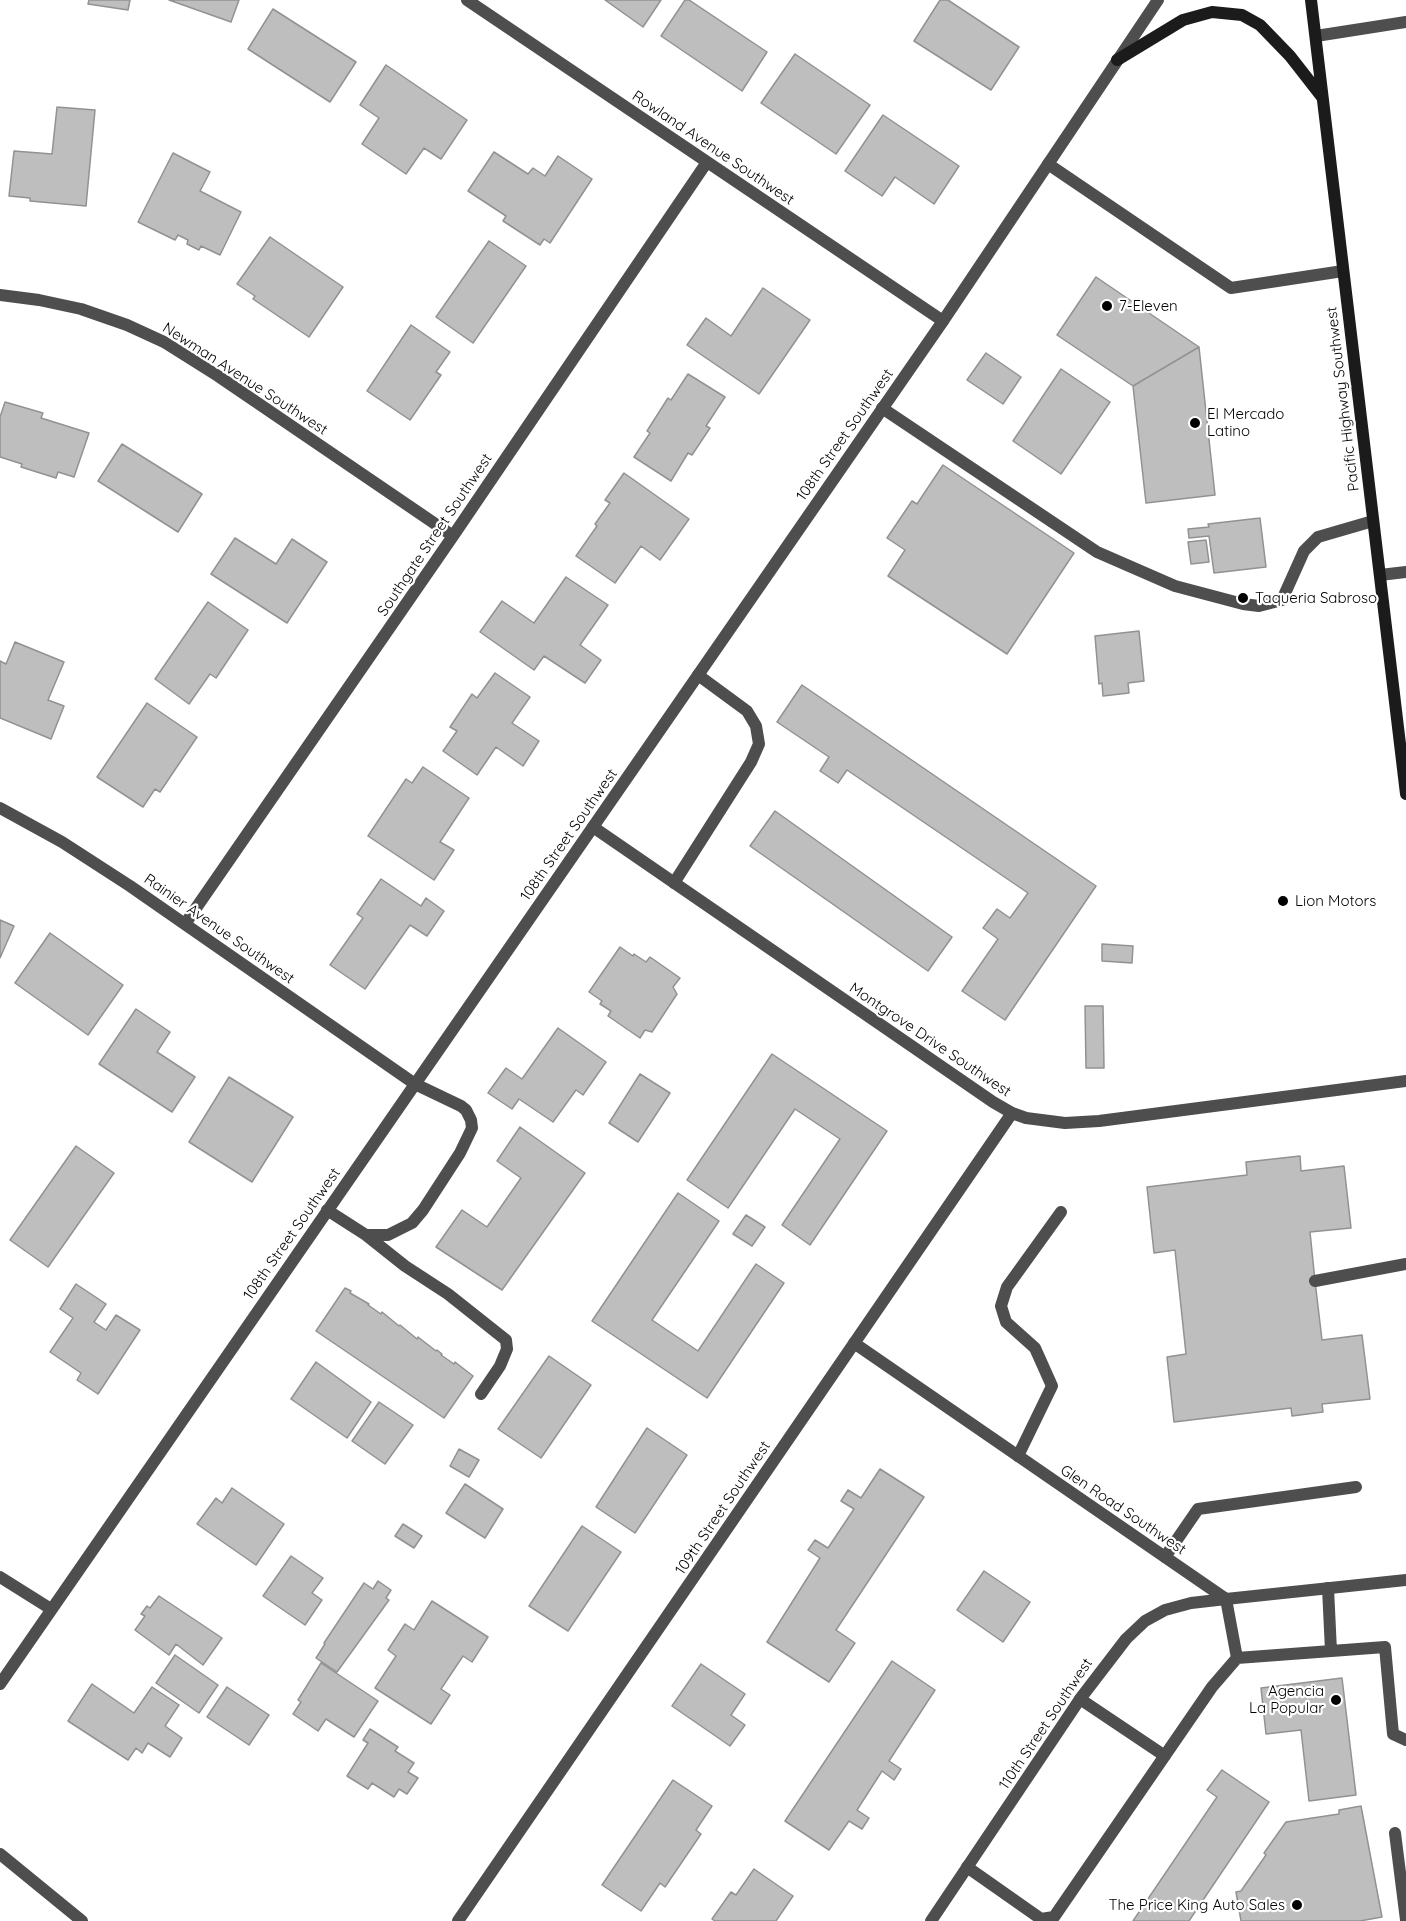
<!DOCTYPE html>
<style>
body{margin:0}
canvas{display:block;background:#fff}
</style>
<canvas width="1406" height="1921"></canvas>
<script>
const ctx = document.querySelector('canvas').getContext('2d');
ctx.lineJoin = 'round';
function fill(path, color) { ctx.fillStyle = color; ctx.fill(path, 'evenodd'); }
const poly = rows => new Path2D(rows.map(r => 'M' + r).join(''));
function stroke(path, color, width, dash) { ctx.strokeStyle = color; ctx.lineWidth = width; ctx.lineCap = dash ? 'butt' : 'round'; ctx.setLineDash(dash || []); ctx.stroke(path); }
function drawText(font, color, halo, rows, align = 'center') {
  ctx.font = font + ' Quicksand,sans-serif'; ctx.lineWidth = 4.5; ctx.setLineDash([]); ctx.textBaseline = 'middle'; ctx.strokeStyle = halo; ctx.fillStyle = color; for (const [text, x, y, turn = 0] of rows) {
    ctx.save(); ctx.translate(x, y); ctx.rotate((+turn || 0) * Math.PI / 180); ctx.textAlign = isNaN(turn) ? turn : align; if (halo) ctx.strokeText(text, 0, 0); ctx.fillText(text, 0, 0); ctx.restore();
  }
}
const building = poly([
 [89,0,130,0,128,10,88,4,89,0],
 [169,0,239,0,231,22,169,0],
 [605,0,661,0,643,27,605,0],
 [685,0,689,0,767,52,742,91,661,36,685,0],
 [940,0,948,0,1019,47,991,90,914,41,940,0],
 [273,9,356,62,330,102,248,49,273,9],
 [795,54,870,105,836,154,761,103,795,54],
 [386,65,467,120,441,159,424,148,406,174,362,144,379,118,360,105,386,65],
 [57,107,95,110,86,206,30,201,30,198,9,196,14,151,52,154,57,107],
 [883,115,959,166,934,204,895,177,882,196,845,171,883,115],
 [494,152,528,174,533,168,545,176,558,156,592,179,550,243,544,239,540,245,503,221,506,216,468,191,494,152],
 [173,153,210,172,200,191,241,212,220,255,201,246,199,250,187,244,188,240,178,235,175,240,138,222,173,153],
 [270,237,343,287,309,337,253,299,255,296,237,284,270,237],
 [489,241,526,266,473,343,436,317,489,241],
 [1096,277,1199,347,1133,386,1057,335,1096,277],
 [763,288,810,320,759,394,687,345,706,318,731,336,763,288],
 [411,325,450,352,436,372,441,375,410,420,367,391,411,325],
 [1199,347,1215,495,1146,503,1133,386,1199,347],
 [986,353,1021,377,1003,404,967,380,986,353],
 [1061,369,1110,402,1061,474,1013,441,1061,369],
 [688,374,725,397,706,426,710,428,692,455,688,453,671,481,634,457,650,433,647,431,668,398,671,400,688,374],
 [5,402,43,413,41,418,89,433,74,477,58,472,56,478,21,467,22,464,0,457,0,417,5,402],
 [122,444,202,494,178,532,98,481,122,444],
 [943,465,1074,553,1007,654,888,576,905,550,887,538,912,501,917,504,943,465],
 [624,473,689,519,660,560,641,546,615,583,576,556,597,526,595,524,610,503,605,500,624,473],
 [1260,518,1266,567,1214,573,1209,536,1189,538,1188,529,1209,527,1208,524,1260,518],
 [235,538,276,564,292,539,327,562,287,623,211,574,235,538],
 [1206,540,1209,562,1191,564,1188,542,1206,540],
 [566,577,608,605,580,645,601,660,585,683,544,656,534,670,480,632,502,601,534,623,566,577],
 [208,602,248,630,216,678,210,674,189,704,155,679,208,602],
 [1139,631,1144,681,1128,683,1129,693,1103,696,1102,683,1099,684,1095,636,1139,631],
 [15,642,64,662,48,700,64,706,51,739,0,718,0,661,6,664,15,642],
 [495,673,530,697,512,723,539,741,523,766,496,747,477,775,443,751,457,731,450,727,472,694,477,698,495,673],
 [802,685,1096,886,1005,1020,962,991,998,939,983,928,997,909,1010,918,1028,893,847,770,838,783,820,771,829,757,777,722,802,685],
 [147,703,197,737,160,792,155,789,143,807,97,777,147,703],
 [423,767,469,798,440,842,454,850,434,880,368,836,406,779,412,783,423,767],
 [775,811,952,937,928,971,750,846,775,811],
 [381,879,421,906,426,898,444,911,427,936,410,925,365,989,330,965,363,918,357,914,381,879],
 [0,920,14,926,0,958,0,920],
 [50,933,123,985,88,1035,15,983,50,933],
 [1102,944,1133,946,1132,963,1102,961,1102,944],
 [620,947,633,956,634,954,646,962,650,957,680,978,673,987,677,994,652,1032,645,1030,640,1038,608,1016,611,1011,600,1004,602,1001,589,992,620,947],
 [1085,1006,1103,1006,1104,1068,1086,1068,1085,1006],
 [136,1009,170,1032,157,1052,195,1077,172,1112,99,1064,136,1009],
 [558,1028,606,1062,583,1095,576,1090,553,1122,519,1099,512,1109,488,1093,506,1068,522,1079,558,1028],
 [772,1054,887,1131,810,1245,782,1225,840,1139,795,1109,728,1208,687,1180,772,1054],
 [640,1074,670,1093,638,1142,609,1123,640,1074],
 [229,1077,293,1117,252,1182,189,1142,229,1077],
 [520,1127,585,1173,502,1290,436,1247,462,1210,487,1227,521,1178,497,1161,520,1127],
 [76,1146,114,1173,48,1267,10,1240,76,1146],
 [1300,1156,1301,1171,1344,1166,1351,1228,1310,1232,1315,1281,1322,1340,1362,1335,1370,1399,1322,1404,1323,1412,1292,1416,1291,1408,1174,1422,1167,1357,1186,1354,1175,1250,1154,1253,1147,1187,1247,1175,1246,1162,1300,1156],
 [678,1193,719,1221,652,1320,698,1351,756,1264,784,1283,707,1398,592,1321,678,1193],
 [746,1215,765,1227,752,1246,733,1234,746,1215],
 [76,1284,106,1304,94,1322,106,1330,116,1315,140,1330,98,1394,77,1380,81,1373,50,1352,73,1318,60,1309,76,1284],
 [345,1288,351,1291,350,1293,369,1304,368,1305,381,1314,382,1312,399,1326,400,1325,417,1339,418,1337,436,1351,437,1350,442,1354,441,1355,454,1364,455,1362,473,1376,444,1418,316,1331,345,1288],
 [549,1356,591,1385,541,1458,498,1429,549,1356],
 [316,1362,371,1402,347,1438,291,1399,316,1362],
 [379,1402,413,1425,385,1464,352,1441,379,1402],
 [647,1428,687,1455,635,1533,596,1507,647,1428],
 [459,1449,479,1460,469,1477,450,1466,459,1449],
 [880,1469,924,1497,836,1630,855,1643,829,1682,767,1642,820,1558,808,1550,815,1540,828,1548,854,1509,841,1501,848,1490,861,1498,880,1469],
 [465,1484,503,1509,485,1538,446,1513,465,1484],
 [232,1488,284,1524,256,1565,197,1524,216,1498,222,1503,232,1488],
 [403,1524,422,1536,414,1548,395,1536,403,1524],
 [582,1526,621,1552,568,1631,529,1606,582,1526],
 [291,1556,323,1578,312,1593,322,1600,305,1625,263,1596,291,1556],
 [984,1571,1030,1602,1003,1642,957,1610,984,1571],
 [378,1581,391,1590,386,1598,389,1600,337,1672,316,1658,325,1644,324,1643,364,1583,373,1589,378,1581],
 [159,1596,222,1638,203,1665,176,1644,169,1655,135,1630,145,1616,141,1614,147,1606,150,1608,159,1596],
 [432,1601,488,1637,472,1662,463,1656,441,1689,450,1695,431,1724,375,1688,396,1656,388,1650,405,1624,414,1630,432,1601],
 [175,1655,218,1685,199,1713,156,1683,175,1655],
 [892,1661,935,1690,889,1761,901,1769,894,1780,882,1771,857,1810,869,1818,862,1829,849,1821,829,1850,785,1821,892,1661],
 [321,1663,378,1701,354,1737,326,1719,318,1731,293,1714,301,1702,298,1700,321,1663],
 [701,1664,745,1694,731,1715,745,1725,730,1746,672,1706,701,1664],
 [1342,1678,1356,1795,1309,1801,1301,1730,1266,1734,1261,1688,1342,1678],
 [92,1684,134,1713,152,1687,179,1705,165,1726,182,1738,170,1757,148,1743,142,1753,136,1748,128,1760,68,1721,92,1684],
 [227,1687,269,1715,249,1745,207,1717,227,1687],
 [370,1729,398,1747,395,1751,414,1763,408,1772,418,1778,407,1794,399,1789,394,1797,372,1783,368,1789,347,1776,368,1743,363,1740,370,1729],
 [1222,1770,1269,1802,1189,1921,1133,1921,1217,1797,1207,1790,1222,1770],
 [673,1780,712,1806,696,1830,701,1834,665,1887,660,1883,641,1911,602,1885,673,1780],
 [1361,1806,1382,1917,1360,1921,1241,1921,1236,1892,1241,1891,1266,1855,1264,1853,1286,1822,1339,1814,1339,1810,1361,1806],
 [754,1869,793,1896,776,1921,715,1921,712,1919,731,1892,736,1895,754,1869]
]);
const service = poly([
 [1316,36,1406,22],
 [1048,164,1231,288,1343,271],
 [882,408,1097,552,1175,586,1243,604,1259,606,1282,600,1304,551,1318,537,1373,521],
 [1380,575,1406,572],
 [674,883,751,762,759,744,756,726,747,711,698,675],
 [327,1210,366,1235,388,1235,412,1223,423,1210,460,1153,472,1128,471,1120,466,1110,461,1106,415,1084],
 [366,1235,405,1266,448,1294,506,1340,507,1349,500,1366,481,1394],
 [1315,1281,1406,1264],
 [1018,1456,1052,1386,1035,1348,1006,1322,1001,1306,1007,1287,1061,1212],
 [1165,1557,1198,1509,1356,1487],
 [0,1577,51,1609],
 [1328,1588,1331,1651],
 [1237,1658,1385,1647,1393,1734,1406,1740],
 [1080,1699,1165,1756],
 [1395,1833,1406,1920],
 [967,1867,1041,1919,1054,1917,1212,1687,1237,1658,1226,1599]
]);
const minor = poly([
 [467,0,943,321],
 [0,295,39,300,81,309,127,325,164,342,218,376,453,536],
 [0,808,62,842,130,886,415,1084],
 [593,827,993,1102,1012,1113,1026,1118,1065,1123,1099,1121,1406,1081],
 [185,924,453,536,707,162],
 [854,1343,1226,1599,1406,1580],
 [0,1854,82,1921],
 [458,1921,1012,1113],
 [931,1921,1080,1699,1126,1639,1145,1621,1165,1610,1191,1603,1226,1599]
]);
const tertiary = poly([
 [0,1684,943,321,1158,0]
]);
const secondary = poly([
 [1311,0,1406,794],
 [1117,60,1183,20,1212,12,1242,15,1260,25,1290,56,1322,97]
]);
const markers = [
 [1107,306,6,"#000"],
 [1195,423,6,"#000"],
 [1243,598,6,"#000"],
 [1283,901,6,"#000"],
 [1336,1700,6,"#000"],
 [1297,1905,6,"#000"]
];
const streetNames = [
 ["Rowland Avenue Southwest",713,148,34],
 ["Newman Avenue Southwest",245,379,33],
 ["Pacific Highway Southwest",1343,399,-97],
 ["108th Street Southwest",845,435,-55],
 ["Southgate Street Southwest",435,535,-56],
 ["108th Street Southwest",569,835,-55],
 ["Rainier Avenue Southwest",219,929,35],
 ["Montgrove Drive Southwest",930,1040,34],
 ["108th Street Southwest",292,1234,-55],
 ["109th Street Southwest",723,1508,-56],
 ["Glen Road Southwest",1123,1510,34],
 ["110th Street Southwest",1046,1724,-56]
];
const poiNames = [
 ["7-Eleven",1119,306],
 ["El Mercado",1207,414],
 ["Latino",1207,431],
 ["Taqueria Sabroso",1255,598],
 ["Lion Motors",1295,901],
 ["Agencia",1324,1691,"right"],
 ["La Popular",1324,1708,"right"],
 ["The Price King Auto Sales",1285,1905,"right"]
];
fill(building, '#bebebe');
stroke(building, '#929292', 1.5);
stroke(service, '#4e4e4e', 12);
stroke(minor, '#4e4e4e', 12);
stroke(tertiary, '#4e4e4e', 12);
stroke(secondary, '#1b1b1b', 12);
for (const [x, y, r, color] of markers) { const dot = new Path2D(); dot.arc(x, y, r, 0, 2 * Math.PI); ctx.fillStyle = color; ctx.fill(dot); stroke(dot, '#fff', 2); }
drawText('15px', '#000', '#fff', streetNames);
drawText('15px', '#000', '#fff', poiNames, 'left');
</script>
